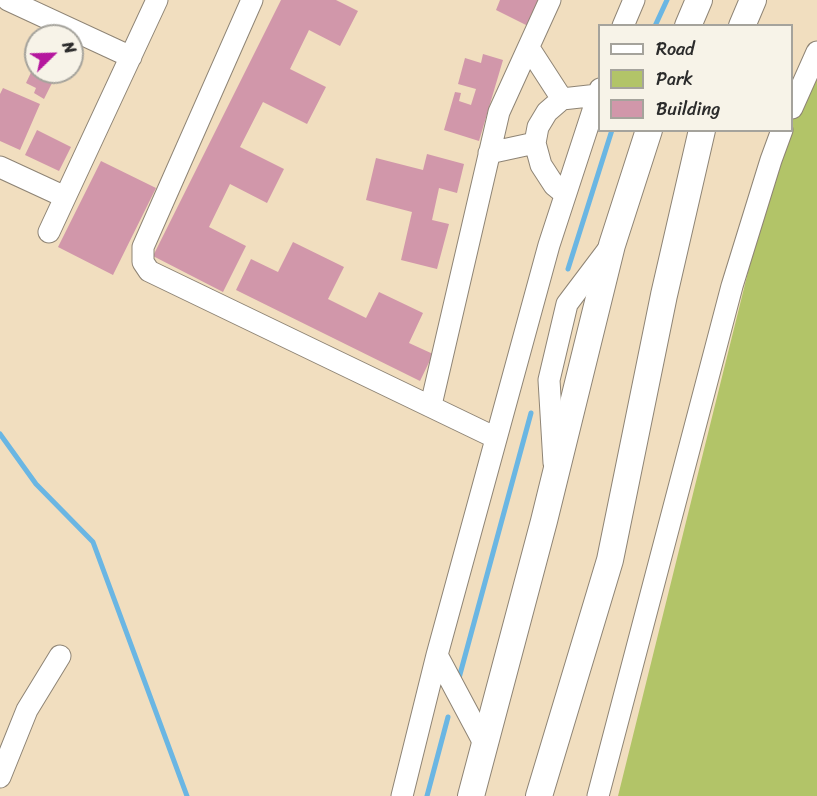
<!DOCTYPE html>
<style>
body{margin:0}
#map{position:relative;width:817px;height:796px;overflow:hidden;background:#f1debf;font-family:Sriracha,sans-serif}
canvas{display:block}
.legend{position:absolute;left:598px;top:24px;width:195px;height:108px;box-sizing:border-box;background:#f7f3e8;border:2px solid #a5a39c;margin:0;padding:8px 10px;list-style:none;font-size:18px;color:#2b2b2b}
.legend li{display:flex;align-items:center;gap:12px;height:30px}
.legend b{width:30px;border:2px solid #a5a39c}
.north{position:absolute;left:24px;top:24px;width:60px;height:60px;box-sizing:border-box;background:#f7f3e8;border:2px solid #a5a39c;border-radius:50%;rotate:67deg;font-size:16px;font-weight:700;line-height:24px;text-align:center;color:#2b2b2b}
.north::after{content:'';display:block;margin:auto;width:21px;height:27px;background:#b5179e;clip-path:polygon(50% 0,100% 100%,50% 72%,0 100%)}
</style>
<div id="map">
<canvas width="817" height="796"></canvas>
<ul class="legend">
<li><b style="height:8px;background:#fff"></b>Road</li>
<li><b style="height:16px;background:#b2c468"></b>Park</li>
<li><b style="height:16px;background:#d197aa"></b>Building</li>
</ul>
<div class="north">N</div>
</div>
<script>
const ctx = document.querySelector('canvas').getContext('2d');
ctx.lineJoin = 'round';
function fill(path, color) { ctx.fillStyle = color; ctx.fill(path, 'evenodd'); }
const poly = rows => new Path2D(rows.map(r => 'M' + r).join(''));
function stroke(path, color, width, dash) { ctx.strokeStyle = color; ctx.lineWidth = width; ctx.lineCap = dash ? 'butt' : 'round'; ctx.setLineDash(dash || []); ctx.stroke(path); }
const green = poly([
 [817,41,817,796,618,796,783,131,792,130,792,96]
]);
const stream = poly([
 [655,26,667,0],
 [568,269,612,130],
 [0,434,36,484,93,542,187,796],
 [459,678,531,413],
 [427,796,448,717]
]);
const building = poly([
 [281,0,336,0,358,11,340,46,309,30,290,69,326,87,307,124,263,102,240,147,284,169,267,203,230,184,209,227,246,246,223,292,153,256],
 [500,0,540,0,528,26,496,10],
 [483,54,503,60,479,141,444,130,455,92,461,93,459,101,471,105,476,89,458,84,465,58,481,63],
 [36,62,36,72,49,72,47,77,53,81,44,99,34,93,36,88,26,83],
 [3,88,40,104,20,150,0,141,0,94],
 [37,130,71,147,59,171,25,155],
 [427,154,464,164,457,193,439,188,432,220,449,224,437,269,401,260,412,212,366,200,376,158,423,170],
 [101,161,156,188,113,275,58,247],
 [293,242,344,267,328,299,366,318,379,292,423,313,409,343,433,354,420,381,236,290,251,259,278,272]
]);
const minor = poly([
 [8,0,131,57],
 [252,0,143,247,143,262,149,271,496,438],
 [623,26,634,0],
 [529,48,562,99],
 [792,108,817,52],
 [489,153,535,143],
 [0,167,65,197],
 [565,194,554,185,541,165,535,143,538,127,547,112,562,99,598,95],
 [49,232,157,0],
 [431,405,499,112,550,0],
 [554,463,549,380,567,304,610,247],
 [485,745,437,655,549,245,600,89],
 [0,777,27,710,60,656],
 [402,796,437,655],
 [598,796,732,286,771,160,782,130]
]);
const major = poly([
 [688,26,699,0],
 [742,26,753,0],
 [471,796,544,521,612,245,649,130],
 [539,796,610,560,664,295,702,130]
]);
fill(green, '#b2c468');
stroke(stream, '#6ab6e3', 5);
fill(building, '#d197aa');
stroke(minor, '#8e8475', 23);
stroke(major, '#8e8475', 28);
stroke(minor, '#fff', 21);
stroke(major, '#fff', 26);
</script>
